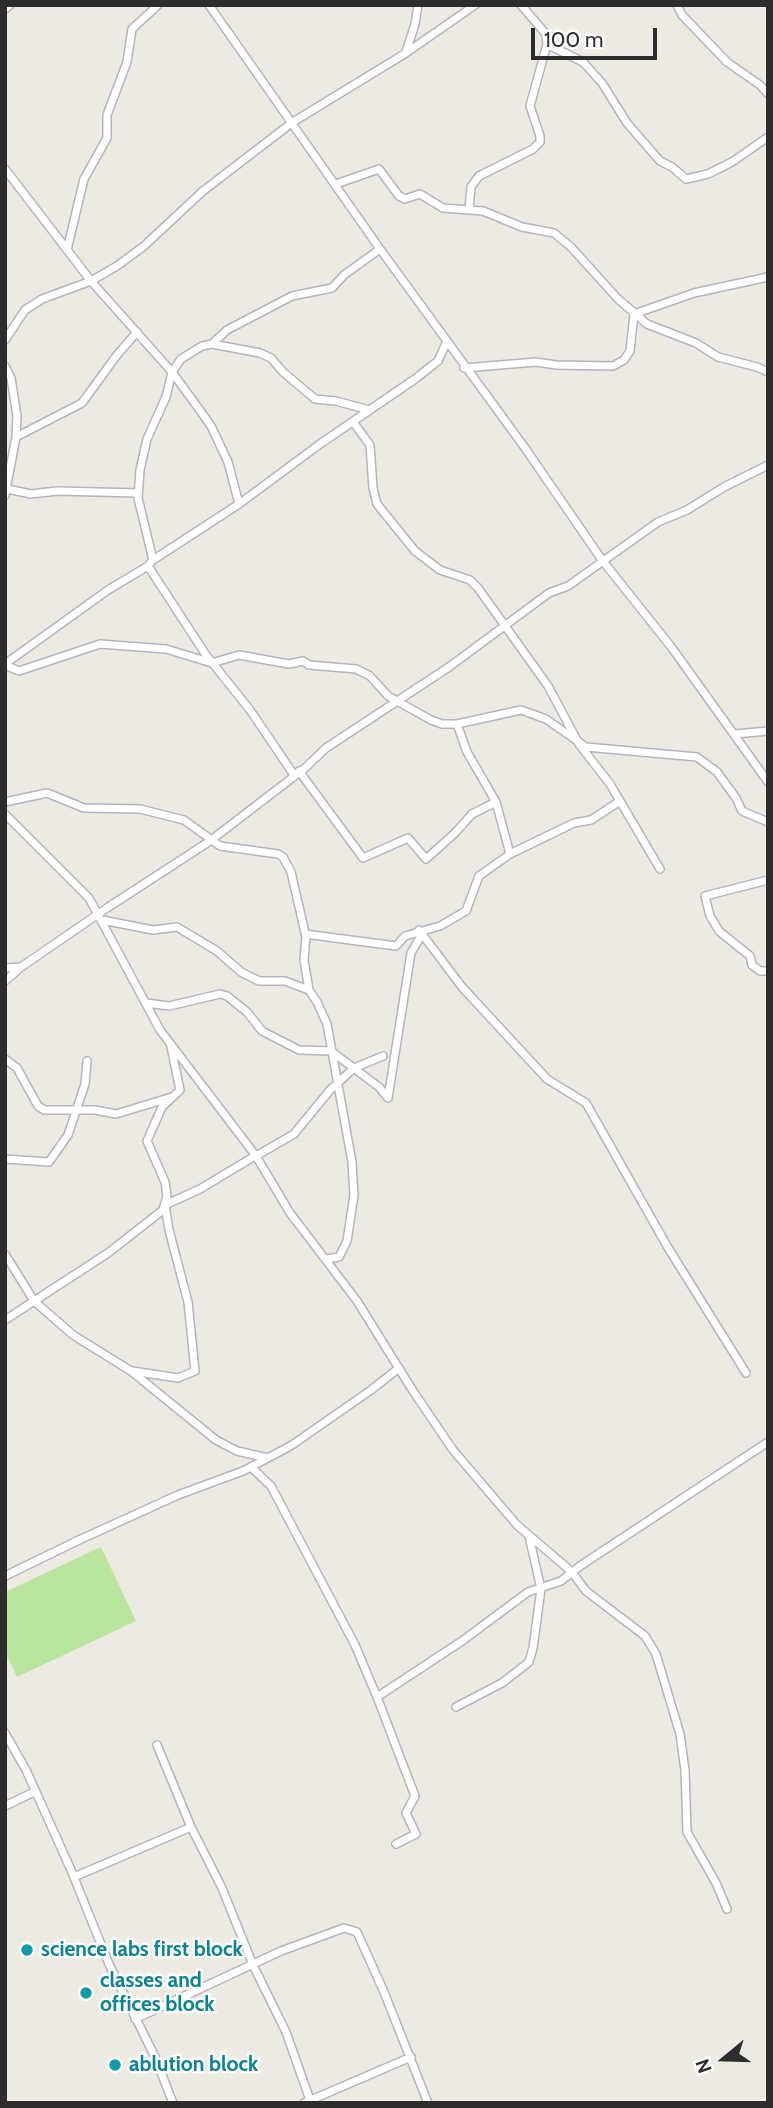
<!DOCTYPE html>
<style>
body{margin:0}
#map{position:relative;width:773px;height:2108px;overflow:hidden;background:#edeae1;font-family:Cabin,sans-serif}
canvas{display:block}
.frame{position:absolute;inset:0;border:7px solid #2d2d2d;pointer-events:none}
.north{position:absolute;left:689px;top:2024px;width:70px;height:70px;-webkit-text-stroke:5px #fff;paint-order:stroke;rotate:251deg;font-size:19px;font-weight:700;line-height:28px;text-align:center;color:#2d2d2d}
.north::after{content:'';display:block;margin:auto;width:24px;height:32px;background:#2d2d2d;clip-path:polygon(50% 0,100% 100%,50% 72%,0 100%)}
.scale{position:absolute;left:531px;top:28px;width:126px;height:32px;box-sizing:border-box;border:4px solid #2d2d2d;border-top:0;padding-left:9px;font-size:21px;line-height:24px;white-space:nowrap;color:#2d2d2d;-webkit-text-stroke:5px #fff;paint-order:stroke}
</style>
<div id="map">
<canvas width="773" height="2108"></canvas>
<div class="frame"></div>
<div class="north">N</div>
<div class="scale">100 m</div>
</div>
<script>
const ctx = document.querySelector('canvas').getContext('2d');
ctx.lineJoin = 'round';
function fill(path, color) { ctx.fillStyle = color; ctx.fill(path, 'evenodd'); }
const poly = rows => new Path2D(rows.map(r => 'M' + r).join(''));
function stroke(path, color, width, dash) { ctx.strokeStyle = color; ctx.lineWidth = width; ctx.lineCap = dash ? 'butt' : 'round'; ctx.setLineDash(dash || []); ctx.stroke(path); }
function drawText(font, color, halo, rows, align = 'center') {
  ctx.font = font + ' Cabin,sans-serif'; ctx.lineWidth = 5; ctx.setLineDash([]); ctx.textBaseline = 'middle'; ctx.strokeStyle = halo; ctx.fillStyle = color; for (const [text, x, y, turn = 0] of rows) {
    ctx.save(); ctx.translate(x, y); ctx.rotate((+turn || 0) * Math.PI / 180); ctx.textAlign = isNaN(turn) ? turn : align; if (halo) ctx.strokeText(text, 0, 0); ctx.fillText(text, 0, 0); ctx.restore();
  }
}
const pitch = poly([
 [101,1547,136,1621,17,1677,5,1652,5,1592]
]);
const minor = poly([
 [209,5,380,249,525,448,602,560,672,648,768,782],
 [677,5,682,15,727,62,760,85,768,94],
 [5,9,10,5],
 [547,44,583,62,602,83,627,123,660,161,672,167,686,179,708,174,732,162,768,137],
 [406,52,415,24,418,5],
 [5,169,91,281,172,372,199,409,211,426,228,462,239,504],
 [336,184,379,169,399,196,405,199,420,194,443,208,483,211,522,227,554,233,571,247,618,299,647,324,696,343,718,357,757,367,768,372],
 [469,209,471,187,479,176,533,149,540,142,540,136,530,106,547,44,546,34,521,5],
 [67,250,84,179,107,138,107,115,127,62,132,29,158,5],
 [5,340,25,310,42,299,91,281,117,266,144,246,203,191,293,122,406,53,475,5],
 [212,344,227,330,292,296,332,288,344,275,380,249],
 [5,366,11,378,17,416,16,437,5,495],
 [464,368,536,362,556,365,613,366,624,360,630,351,634,314,694,293,768,277],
 [353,422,370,445,373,488,377,504,415,551,440,570,470,580,478,588,548,686,579,744,610,784,660,869],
 [16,437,82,403,117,355,137,332],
 [7,489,31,494,57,491,138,493],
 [153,560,138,498,140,470,147,439,166,397,172,372,181,359,202,346,212,344,260,353,271,358,283,372,315,399,336,401,369,410],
 [148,566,206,655,250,710,294,775],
 [5,664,108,590,148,566,153,560,239,504,320,444,415,379,438,361,447,341],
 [5,665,19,671,100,644,166,649,212,663,239,655,289,664,303,661,309,665,356,669,370,676,388,696,431,720,442,724,457,724,521,710,546,719,586,747,697,757,717,772,736,798,742,811,768,822],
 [457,724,467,752,496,802,510,854],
 [735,734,768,731],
 [299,771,363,858,408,838,426,859,455,833,472,814,496,802],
 [5,802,47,793,84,808,140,809,184,820,220,846,278,854,283,857,291,872,306,937,304,960,309,990],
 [5,814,89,898,160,1030,256,1156,290,1213,357,1301,413,1391,453,1450,517,1525,572,1572,586,1591,645,1636,656,1654,680,1734,685,1770,687,1832,716,1883,727,1909],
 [768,880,705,896,710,916,719,931,750,956,752,965,760,971,768,971],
 [102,920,153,930,177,927,217,951,241,972,259,981,285,981,309,990,317,1002,327,1024,352,1162,354,1195,347,1241,339,1257,326,1259],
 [419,930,462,987,547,1079,586,1103,667,1246,746,1373],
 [305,934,396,946,405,936,440,926,466,911,479,876,510,854,574,823,591,820,620,801],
 [5,968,20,967],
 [5,981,21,967,107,908,210,841,305,768,326,748,449,667,549,593,568,586,658,522,687,510,724,487,768,465],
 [146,1003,169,1006,220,994,227,996,247,1012,262,1031,299,1050,331,1051,379,1087,388,1098,411,953,422,934],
 [5,1059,17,1068,38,1106,44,1110,95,1110,116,1114,172,1097],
 [256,1156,294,1134,330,1090,354,1068,383,1056],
 [5,1159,49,1162,68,1135,85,1084,87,1061],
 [5,1254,34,1301,73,1335,131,1371,216,1440,237,1451,268,1458,292,1445,371,1390,399,1368],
 [5,1320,108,1253,163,1210,167,1196,165,1182,147,1141,162,1107,180,1090,171,1047],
 [132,1371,178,1378,195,1371,188,1302,169,1230,165,1205,200,1189,255,1156],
 [251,1467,271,1486,290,1522,355,1645,377,1697,415,1796,406,1813,416,1834,396,1844],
 [5,1576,79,1540,178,1495,243,1471,268,1458],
 [377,1697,462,1641,528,1592,561,1581,580,1566,768,1442],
 [456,1707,502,1683,529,1662,533,1648,541,1589,529,1536],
 [5,1733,26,1770,71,1870,109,1964,155,2057,173,2103],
 [157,1745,191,1827],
 [5,1806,34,1792],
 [74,1877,191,1827,222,1888,253,1965,286,2032,310,2100],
 [135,2019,281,1951,344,1928,357,1932,384,1992,428,2103],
 [304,2103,411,2057]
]);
const markers = [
 [27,1950,7,"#0f9aa8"],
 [86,1993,7,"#0f9aa8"],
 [115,2065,7,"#0f9aa8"]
];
const cultureNames = [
 ["science labs first block",41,1950],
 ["classes and",100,1981],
 ["offices block",100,2005],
 ["ablution block",129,2065]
];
fill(pitch, '#bae59f');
stroke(minor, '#b4b4bf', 10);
stroke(minor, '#fff', 7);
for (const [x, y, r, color] of markers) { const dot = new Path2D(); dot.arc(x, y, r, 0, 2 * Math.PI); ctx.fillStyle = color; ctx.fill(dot); stroke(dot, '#fff', 2.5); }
drawText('bold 21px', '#0d838f', '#fff', cultureNames, 'left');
</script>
